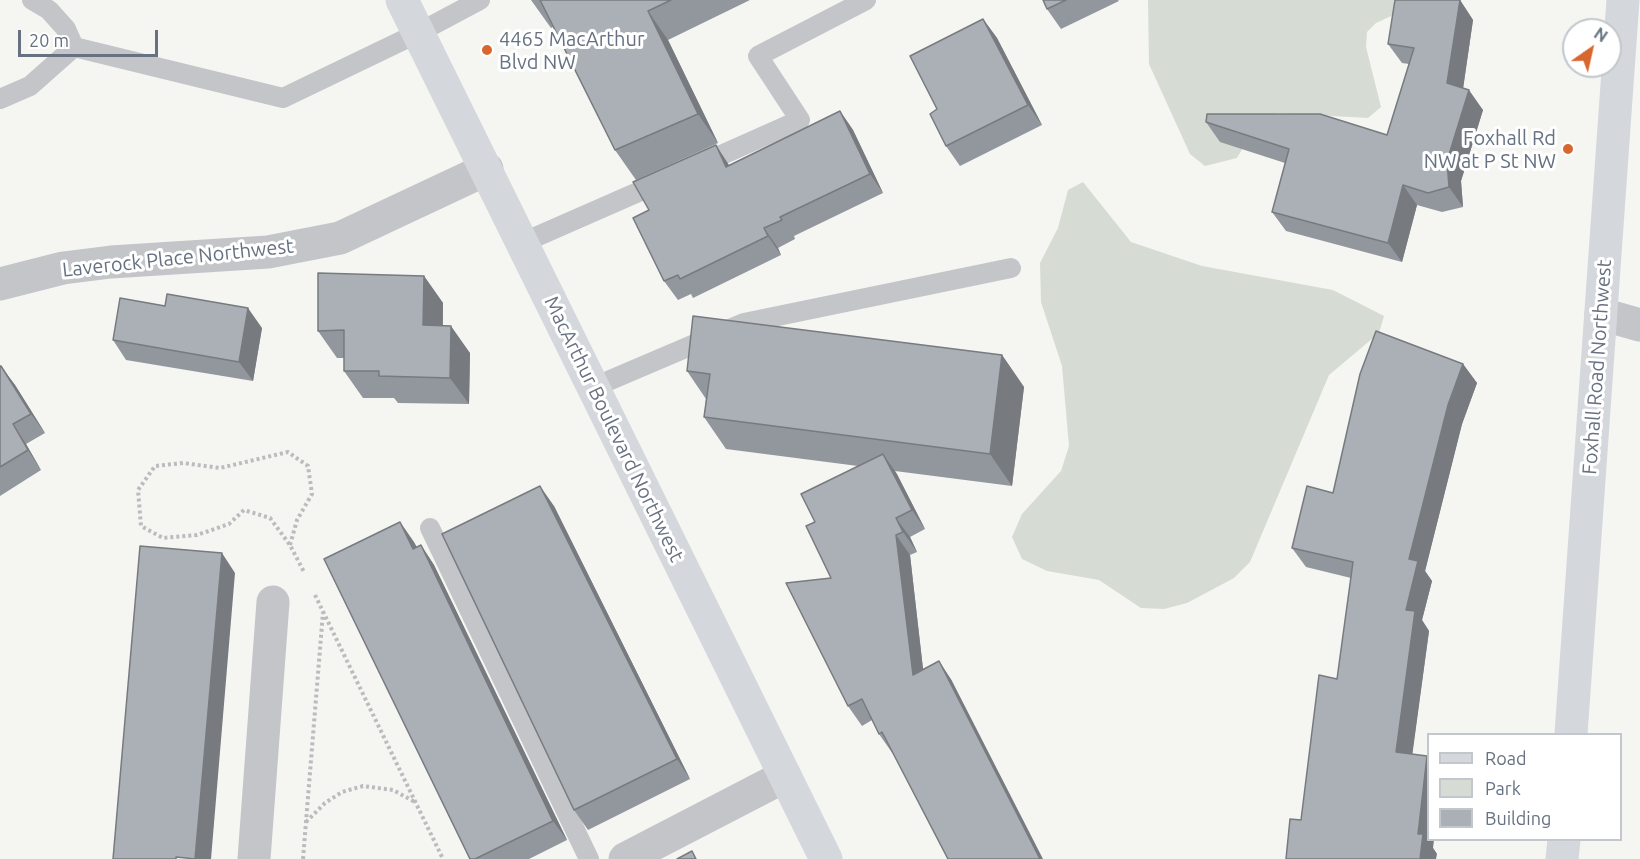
<!DOCTYPE html>
<style>
body{margin:0}
#map{position:relative;width:1640px;height:859px;overflow:hidden;background:#f5f5f2;font-family:Ubuntu,sans-serif}
canvas{display:block}
.legend{position:absolute;left:1427px;top:733px;width:195px;height:108px;box-sizing:border-box;background:#fff;border:2px solid #c2c7cd;margin:0;padding:8px 10px;list-style:none;font-size:18px;color:#667281}
.legend li{display:flex;align-items:center;gap:12px;height:30px}
.legend b{width:30px;border:2px solid #c2c7cd}
.north{position:absolute;left:1562px;top:18px;width:60px;height:60px;box-sizing:border-box;background:#fff;border:2px solid #c2c7cd;border-radius:50%;rotate:34deg;font-size:16px;font-weight:700;line-height:24px;text-align:center;color:#667281}
.north::after{content:'';display:block;margin:auto;width:21px;height:27px;background:#d8672f;clip-path:polygon(50% 0,100% 100%,50% 72%,0 100%)}
.scale{position:absolute;left:18px;top:30px;width:140px;height:27px;box-sizing:border-box;border:3px solid #667281;border-top:0;padding-left:8px;font-size:18px;line-height:21px;white-space:nowrap;color:#667281;-webkit-text-stroke:4px #fff;paint-order:stroke}
</style>
<div id="map">
<canvas width="1640" height="859"></canvas>
<ul class="legend">
<li><b style="height:8px;background:#d4d8dc"></b>Road</li>
<li><b style="height:16px;background:#d6dcd3"></b>Park</li>
<li><b style="height:16px;background:#aab0b6"></b>Building</li>
</ul>
<div class="north">N</div>
<div class="scale">20 m</div>
</div>
<script>
const ctx = document.querySelector('canvas').getContext('2d');
ctx.lineJoin = 'round';
function fill(path, color) { ctx.fillStyle = color; ctx.fill(path, 'evenodd'); }
const poly = rows => new Path2D(rows.map(r => 'M' + r).join(''));
function stroke(path, color, width, dash) { ctx.strokeStyle = color; ctx.lineWidth = width; ctx.lineCap = dash ? 'butt' : 'round'; ctx.setLineDash(dash || []); ctx.stroke(path); }
function drawText(font, color, halo, rows, align = 'center') {
  ctx.font = font + ' Ubuntu,sans-serif'; ctx.lineWidth = 6; ctx.setLineDash([]); ctx.textBaseline = 'middle'; ctx.strokeStyle = halo; ctx.fillStyle = color; for (const [text, x, y, turn = 0] of rows) {
    ctx.save(); ctx.translate(x, y); ctx.rotate((+turn || 0) * Math.PI / 180); ctx.textAlign = isNaN(turn) ? turn : align; if (halo) ctx.strokeText(text, 0, 0); ctx.fillText(text, 0, 0); ctx.restore();
  }
}
const green = poly([
 [1148,0,1448,0,1413,6,1376,23,1367,32,1366,47,1381,107,1368,118,1278,113,1257,124,1237,158,1205,166,1190,154,1149,64],
 [1083,182,1131,242,1202,266,1333,290,1384,316,1379,333,1329,375,1250,562,1234,578,1187,603,1164,609,1141,608,1099,580,1047,571,1022,559,1012,537,1022,514,1061,471,1069,446,1062,366,1041,302,1040,263,1058,228,1068,190]
]);
const path = poly([
 [290,545,297,520,312,494,308,466,288,452,220,468,183,463,155,466,138,490,141,526,163,538,197,535,229,524,244,510,270,518,290,545,304,572],
 [315,595,443,859],
 [306,822,325,803,342,792,363,786,393,790,415,802],
 [303,859,323,612]
]);
const lane = poly([
 [32,0,49,10,66,29,74,47,283,98,418,33,480,0],
 [0,99,30,86,74,47],
 [699,165,800,120,758,56,866,0],
 [522,243,661,182],
 [594,387,744,323,1011,268],
 [430,528,589,859]
]);
const street = poly([
 [0,284,63,268,111,262,268,252,340,238,487,169],
 [1601,314,1640,325],
 [254,859,273,602],
 [625,859,785,776]
]);
const secondary = poly([
 [402,0,826,859]
]);
const primary = poly([
 [1571,734,1623,0],
 [1562,859,1564,840]
]);
const wall = poly([
 [531,0,750,0,668,40,718,143,636,180,615,150,553,27,551,28],
 [1043,0,1118,0,1119,1,1061,29,1047,9],
 [1460,0,1473,20,1463,88,1483,110,1461,181,1463,207,1442,212,1417,205,1402,262,1286,231,1272,212,1285,163,1220,142,1206,122,1387,135,1409,64,1402,63,1388,44],
 [983,19,997,38,1042,125,960,166,946,146,937,109],
 [840,111,853,130,883,193,794,236,795,239,778,248,781,255,693,298,691,294,678,300,664,281,649,210,729,165],
 [424,276,443,303,443,326,470,353,469,404,398,403,394,398,363,398,344,371,344,358,337,358,318,331],
 [262,328,253,381,126,360,113,340],
 [1002,355,1024,387,1012,486,895,471,925,529,910,537,917,552,910,555,923,669,939,661,952,681,893,754,879,734,872,720,862,726,848,706,831,578,815,522,858,466,726,449,704,417,706,399,687,371],
 [1463,364,1477,383,1462,424,1425,571,1432,581,1422,620,1429,631,1412,754,1433,848,1437,854,1301,820,1337,679,1351,578,1306,567,1292,548,1333,493],
 [0,366,15,385,45,433,26,444,41,470,0,496],
 [554,506,690,779,588,830,574,810],
 [400,522,417,547,421,545,434,565,567,840,529,859,470,859]
]);
const shadedWall = poly([
 [1460,0,1473,20,1461,103,1447,83],
 [648,11,668,40,718,143,698,114],
 [983,19,997,38,1042,125,1028,105],
 [1469,90,1483,110,1461,181,1463,207,1449,187,1447,161],
 [840,111,853,130,883,193,870,174],
 [716,145,729,165,739,186,726,167],
 [1403,185,1417,205,1402,262,1388,243],
 [764,228,778,248,781,255,768,236],
 [424,276,443,303,442,351,423,325],
 [248,308,262,328,253,381,239,362],
 [451,326,470,353,469,404,450,378],
 [1002,355,1024,387,1012,486,990,454],
 [1463,364,1477,383,1462,424,1425,571,1432,581,1422,620,1429,631,1410,772,1396,752,1409,559,1448,405],
 [1,366,15,385,45,433,31,414],
 [13,424,26,444,41,470,28,450],
 [883,454,897,474,925,529,912,510],
 [540,486,554,506,690,779,677,759],
 [896,518,910,537,917,552,903,532],
 [400,522,414,542,427,568,413,549],
 [896,535,910,555,926,695,913,675],
 [421,545,434,565,567,840,553,821],
 [222,553,235,573,211,859,195,859],
 [939,661,952,681,1043,859,1040,859],
 [1427,756,1428,758,1428,840,1434,840,1433,848,1437,854,1436,859,1420,859,1418,834]
]);
const building = poly([
 [540,0,671,0,648,11,698,114,615,150,540,0],
 [1043,0,1066,0,1047,9,1043,0],
 [1395,0,1460,0,1447,83,1469,90,1447,161,1449,187,1428,193,1403,185,1388,243,1272,212,1289,149,1206,122,1207,114,1320,114,1387,135,1414,48,1388,44,1395,0],
 [983,19,1028,105,946,146,930,114,937,109,910,56,983,19],
 [840,111,870,174,780,217,782,220,764,228,768,236,680,279,678,275,664,281,633,218,649,210,633,182,716,145,726,167,840,111],
 [318,273,424,276,423,325,451,326,450,378,379,376,379,371,344,371,344,330,318,331,318,273],
 [167,294,248,308,239,362,113,340,120,298,165,306,167,294],
 [693,316,1002,355,990,454,704,417,710,374,687,371,693,316],
 [1376,331,1463,364,1448,405,1409,559,1418,561,1406,610,1415,611,1396,752,1427,756,1418,834,1423,834,1420,859,1286,859,1290,819,1301,820,1319,675,1337,679,1353,562,1292,548,1307,486,1333,493,1360,374,1376,331],
 [0,366,1,366,31,414,13,424,28,450,0,467,0,366],
 [883,454,912,510,896,518,903,532,896,535,913,675,939,661,1040,859,948,859,882,732,879,734,862,699,848,706,786,583,831,578,806,526,815,522,801,494,883,454],
 [540,486,677,759,574,810,442,534,540,486],
 [400,522,413,549,421,545,553,821,475,859,470,859,324,559,400,522],
 [140,546,222,553,195,859,176,857,176,859,113,859,140,546],
 [692,851,696,859,677,859,692,851]
]);
const markers = [
 [487,50,6,"#d8672f"],
 [1568,149,6,"#d8672f"]
];
const poiNames = [
 ["4465 MacArthur",499,39],
 ["Blvd NW",499,62],
 ["Foxhall Rd",1556,138,"right"],
 ["NW at P St NW",1556,161,"right"]
];
const streetNames = [
 ["Laverock Place Northwest",178,258,-6],
 ["Foxhall Road Northwest",1597,367,-86],
 ["MacArthur Boulevard Northwest",614,429,64]
];
fill(green, '#d6dcd3');
stroke(path, '#babcbe', 4, [3, 3]);
stroke(lane, '#c3c5c9', 20);
stroke(street, '#c3c5c9', 33);
stroke(secondary, '#d4d8dc', 33);
stroke(primary, '#d4d8dc', 33);
fill(wall, '#92979d');
fill(shadedWall, '#777b7f');
fill(building, '#aab0b6');
stroke(building, '#777b7f', 1.5);
for (const [x, y, r, color] of markers) { const dot = new Path2D(); dot.arc(x, y, r, 0, 2 * Math.PI); ctx.fillStyle = color; ctx.fill(dot); stroke(dot, '#fff', 2); }
drawText('20px', '#667281', '#fff', poiNames, 'left');
drawText('20px', '#667281', '#fff', streetNames);
</script>
